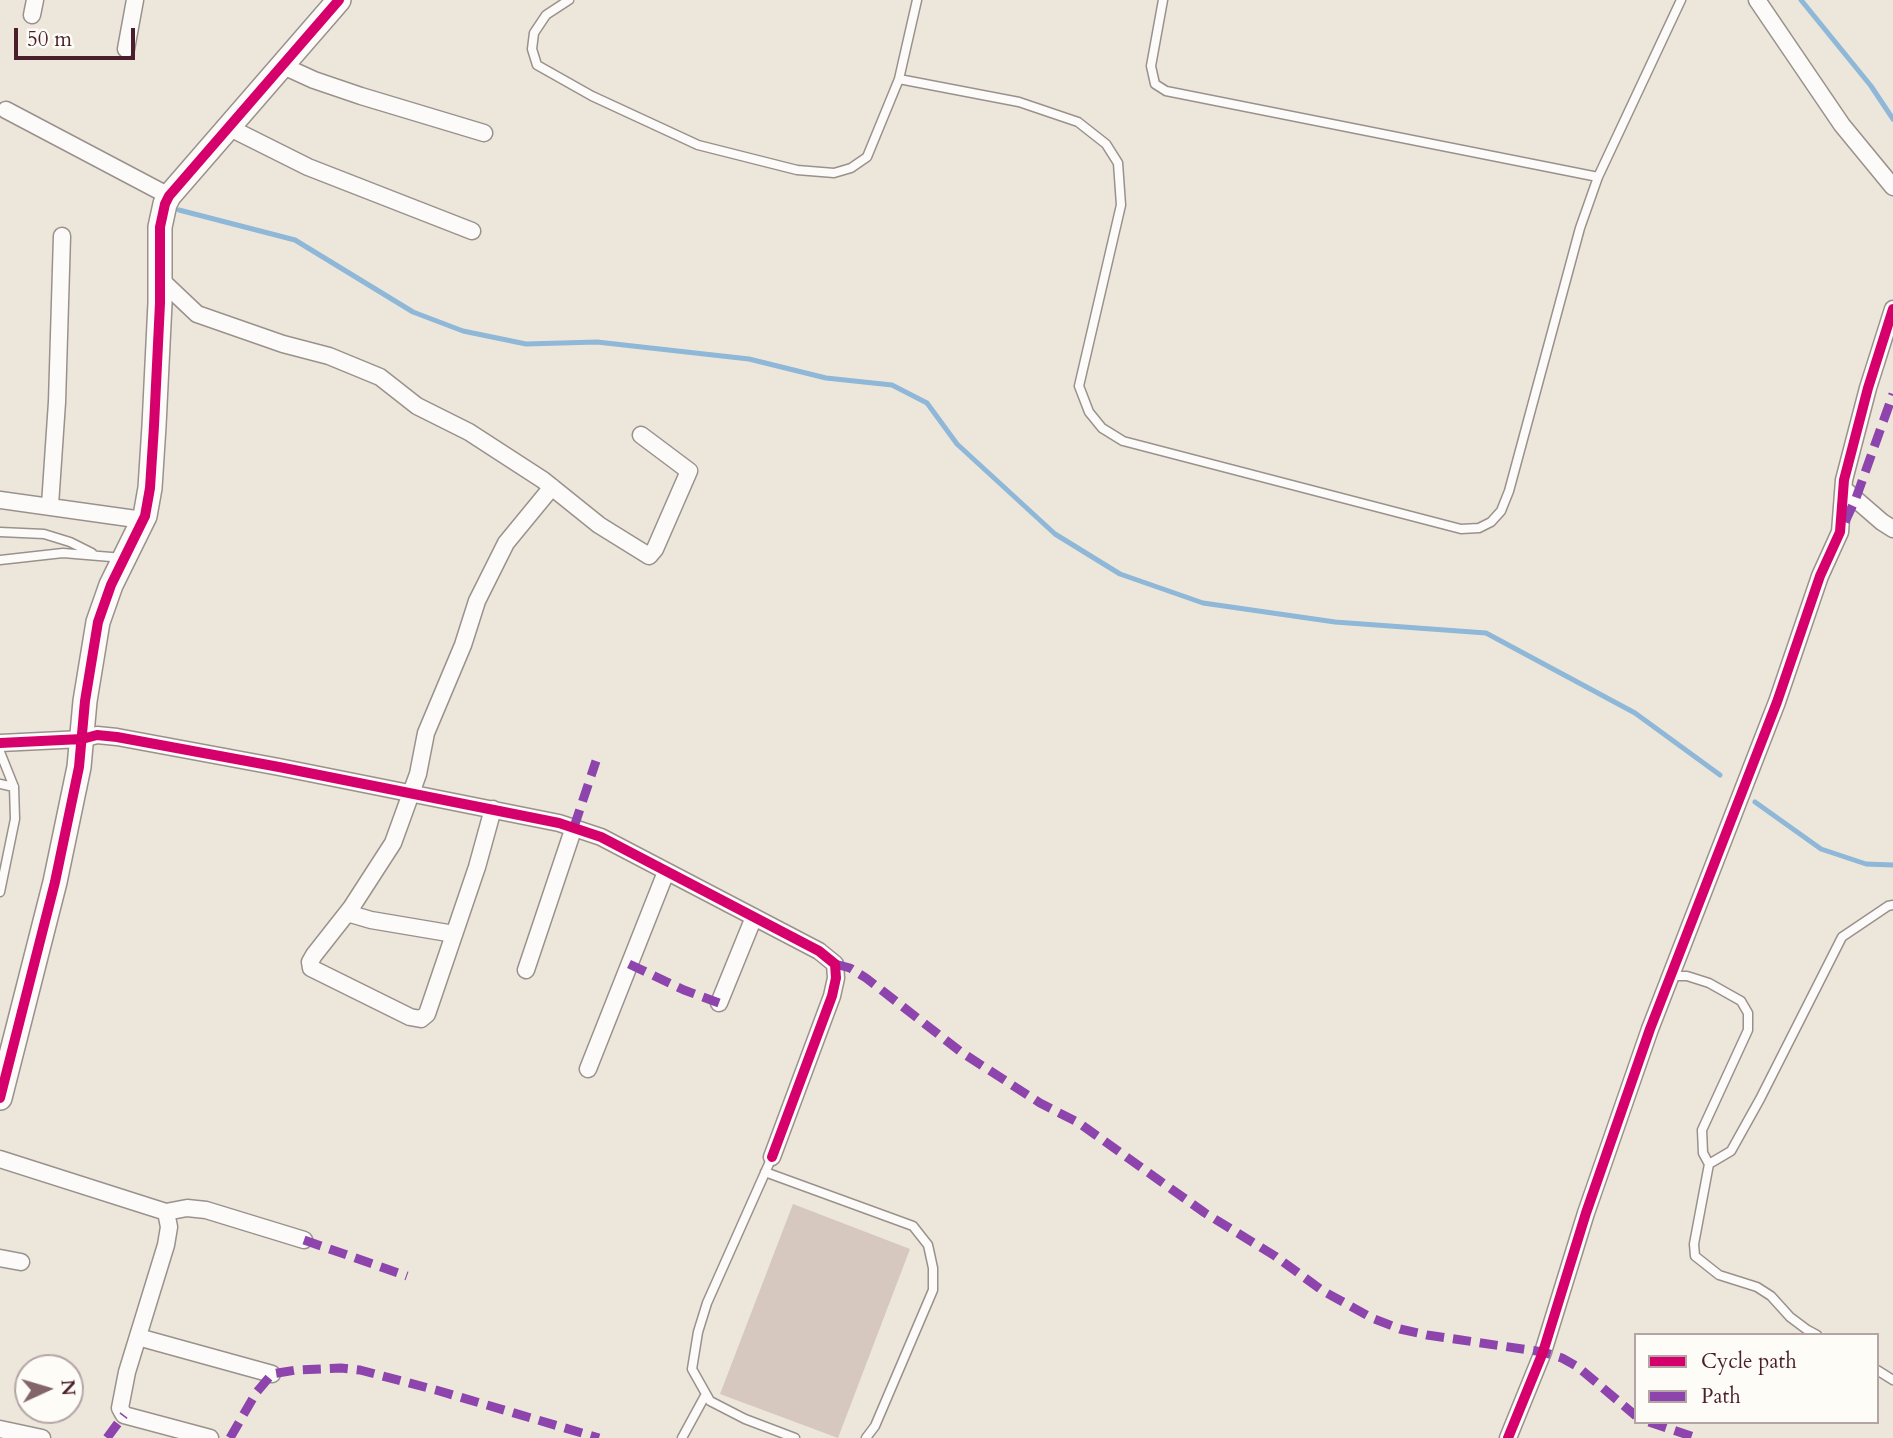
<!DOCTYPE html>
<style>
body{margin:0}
#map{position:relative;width:1893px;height:1438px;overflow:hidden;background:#ede7db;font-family:Cardo,serif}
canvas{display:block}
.legend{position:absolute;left:1634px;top:1333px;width:245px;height:91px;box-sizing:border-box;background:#fdfcf7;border:2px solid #b5a4a5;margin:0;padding:9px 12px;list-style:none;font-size:21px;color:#4a1f2b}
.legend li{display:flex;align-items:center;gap:14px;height:35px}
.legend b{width:35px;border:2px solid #b5a4a5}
.north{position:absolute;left:14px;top:1354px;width:70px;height:70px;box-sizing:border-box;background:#fdfcf7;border:2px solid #b5a4a5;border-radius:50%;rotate:86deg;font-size:19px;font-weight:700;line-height:28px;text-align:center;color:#4a1f2b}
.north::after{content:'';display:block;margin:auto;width:24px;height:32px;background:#836569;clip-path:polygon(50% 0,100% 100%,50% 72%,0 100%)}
.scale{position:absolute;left:14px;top:28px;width:121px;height:32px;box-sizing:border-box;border:4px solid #4a1f2b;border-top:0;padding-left:9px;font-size:21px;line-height:24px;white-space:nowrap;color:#4a1f2b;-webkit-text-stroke:5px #fdfcf7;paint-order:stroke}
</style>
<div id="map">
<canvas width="1893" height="1438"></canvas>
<ul class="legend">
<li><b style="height:9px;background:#d6006c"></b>Cycle path</li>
<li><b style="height:9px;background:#8e44ad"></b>Path</li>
</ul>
<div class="north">N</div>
<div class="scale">50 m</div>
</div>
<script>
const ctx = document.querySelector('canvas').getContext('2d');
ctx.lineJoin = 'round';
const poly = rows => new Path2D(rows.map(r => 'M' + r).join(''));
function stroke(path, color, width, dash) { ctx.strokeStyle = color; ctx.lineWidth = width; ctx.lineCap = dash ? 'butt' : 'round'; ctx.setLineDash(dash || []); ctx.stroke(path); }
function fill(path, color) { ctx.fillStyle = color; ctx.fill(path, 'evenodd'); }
const stream = poly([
 [1801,0,1871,86,1893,119],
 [179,210,295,240,413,312,463,331,526,344,597,342,749,359,826,378,892,385,927,403,957,444,1055,534,1120,574,1203,603,1335,622,1486,633,1635,713,1720,775],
 [1755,802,1821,849,1866,864,1893,865]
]);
const building = poly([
 [793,1204,910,1249,838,1438,720,1394]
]);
const lane = poly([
 [569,0,546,15,534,33,532,49,537,65,592,96,698,145,797,170,834,173,851,168,867,157,899,79,917,0],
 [1163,0,1151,66,1155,84,1166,91,1598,177],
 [899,79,1019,102,1078,122,1106,144,1118,163,1121,205,1079,386,1089,412,1102,428,1123,441,1461,529,1479,528,1491,522,1501,511,1509,491,1580,228,1598,177,1681,0],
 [0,532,44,534,70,542,92,553],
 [0,560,63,553,123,558],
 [0,752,14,787,15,819,0,892],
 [0,784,14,787],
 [1669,976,1687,976,1709,983,1741,1001,1748,1013,1748,1030,1702,1130,1703,1153,1709,1164,1694,1244,1695,1256,1719,1275,1757,1287,1771,1296,1790,1317,1806,1329,1817,1335],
 [772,1157,707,1303,698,1332,692,1369,710,1401,745,1419,795,1438],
 [1709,1164,1731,1151,1760,1099,1842,937,1888,906,1893,905],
 [765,1172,913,1226,928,1245,933,1268,933,1290,875,1426,866,1438],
 [1877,1370,1893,1380],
 [682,1438,706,1394]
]);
const street = poly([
 [1757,0,1842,125,1893,187],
 [32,15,35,0],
 [126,49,135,0],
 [281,65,314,80,361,96,484,133],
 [6,110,169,196],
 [228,127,308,167,472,231],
 [159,278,197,314,283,344,329,356,380,377,417,406,469,432,543,480,599,525,649,556,655,549,689,471,641,435],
 [1845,490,1882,522,1893,529],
 [0,500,143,520],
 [50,505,57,402,62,236],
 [0,743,82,739,97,735,117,737,279,767,559,823,601,837,819,951,835,964,836,978,832,996,772,1157],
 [493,809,477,867,427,1014,421,1019,410,1017,311,968,310,962,314,955,351,908,393,843,418,774,426,733,463,645,477,601,506,543,552,487],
 [347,913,371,920,454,934],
 [526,970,574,827],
 [719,1003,754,917],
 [588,1069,666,872],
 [0,1159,166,1212,169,1227,166,1245,127,1372,120,1408,124,1415,210,1438],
 [166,1212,187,1208,206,1210,304,1240],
 [0,1258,21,1262],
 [138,1337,272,1374],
 [0,1429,42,1438],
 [1508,1438,1543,1352,1586,1213,1650,1029,1777,702,1820,576,1840,532,1844,480,1868,388,1893,309]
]);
const secondary = poly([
 [0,1098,55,882,79,767,85,701,98,622,111,585,145,516,150,488,154,426,160,303,160,227,165,204,169,196,339,0]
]);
const quiet = poly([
 [1845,522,1856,498,1893,394],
 [574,827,596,761],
 [629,964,684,990,719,1003],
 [835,964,850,968,866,978,961,1052,1040,1103,1079,1123,1205,1213,1275,1256,1323,1291,1372,1318,1400,1329,1427,1335,1543,1352,1562,1358,1578,1367,1636,1416],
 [304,1240,407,1276],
 [1649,1422,1697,1438],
 [107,1438,124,1415],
 [230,1438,256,1393,272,1374,296,1370,341,1368,360,1370,436,1390,599,1438]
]);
const cycleway = poly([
 [0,743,82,739,97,735,117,737,279,767,559,823,601,837,819,951,835,964,836,978,832,996,772,1157],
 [0,1098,55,882,79,767,85,701,98,622,111,585,145,516,150,488,154,426,160,303,160,227,165,204,169,196,339,0],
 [1508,1438,1543,1352,1586,1213,1650,1029,1777,702,1820,576,1840,532,1844,480,1868,388,1893,309]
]);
stroke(stream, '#8eb7d8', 5);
fill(building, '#d6c7bf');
stroke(lane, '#9a918c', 11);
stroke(street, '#9a918c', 19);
stroke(secondary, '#9a918c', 26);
stroke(lane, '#fcfbfa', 8);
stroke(street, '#fcfbfa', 16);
stroke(secondary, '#fcfbfa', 23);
stroke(quiet, '#8e44ad', 9, [18, 9]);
stroke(cycleway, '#d6006c', 10);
</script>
